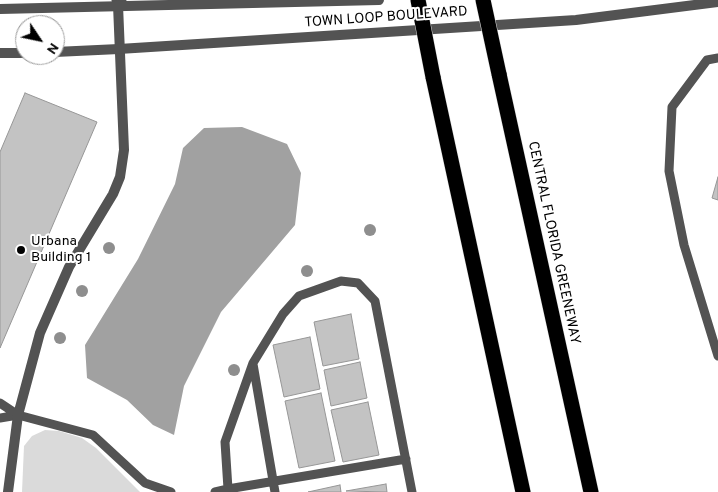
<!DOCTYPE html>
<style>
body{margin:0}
#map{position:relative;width:718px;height:492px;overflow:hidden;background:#fff;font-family:Overpass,sans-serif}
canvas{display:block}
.north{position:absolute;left:15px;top:15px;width:50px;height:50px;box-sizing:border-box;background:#fff;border:1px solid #999;border-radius:50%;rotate:124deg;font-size:14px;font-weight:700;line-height:20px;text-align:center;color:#000}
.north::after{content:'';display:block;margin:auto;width:18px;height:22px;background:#000;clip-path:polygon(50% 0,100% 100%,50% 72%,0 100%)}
</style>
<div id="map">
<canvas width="718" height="492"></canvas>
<div class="north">N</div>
</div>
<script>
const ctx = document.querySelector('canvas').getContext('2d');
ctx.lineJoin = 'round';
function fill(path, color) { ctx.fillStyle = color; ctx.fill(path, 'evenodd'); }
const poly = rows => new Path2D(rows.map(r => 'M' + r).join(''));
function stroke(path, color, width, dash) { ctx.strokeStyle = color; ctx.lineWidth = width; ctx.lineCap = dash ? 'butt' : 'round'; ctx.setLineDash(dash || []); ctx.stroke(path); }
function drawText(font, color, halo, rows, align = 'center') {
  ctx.font = font + ' Overpass,sans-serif'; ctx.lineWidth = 4; ctx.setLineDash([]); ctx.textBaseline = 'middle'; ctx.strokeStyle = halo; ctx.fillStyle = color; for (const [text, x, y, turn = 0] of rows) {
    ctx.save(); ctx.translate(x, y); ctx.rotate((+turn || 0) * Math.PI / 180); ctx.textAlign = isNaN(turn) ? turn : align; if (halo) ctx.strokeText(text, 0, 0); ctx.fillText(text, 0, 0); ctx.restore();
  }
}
const green = poly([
 [45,430,59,431,82,438,96,448,140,492,22,492,24,446,32,436]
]);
const water = poly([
 [242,127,287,144,301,173,295,225,221,312,184,386,174,435,153,425,127,400,87,378,85,345,138,259,175,184,183,148,204,128]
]);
const building = poly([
 [25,93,97,122,0,348,0,152,25,93],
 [718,177,718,200,712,198,718,177],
 [351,314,359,359,323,366,314,322,351,314],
 [310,337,320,389,284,397,273,345,310,337],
 [360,362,367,398,331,406,324,370,360,362],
 [321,393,335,461,299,468,285,401,321,393],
 [368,402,379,455,343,462,331,410,368,402],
 [386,484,387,492,346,491,386,484],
 [340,485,341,492,308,492,340,485]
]);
const service = poly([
 [116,0,118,5,122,0],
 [718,58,707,60,672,107,669,171,684,245,718,356],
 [253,364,275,492],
 [0,403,18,415,93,435,145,483,171,492],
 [0,418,18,415],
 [215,492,228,489,225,442,253,363,283,314,299,296,341,281,358,283,375,301,412,492],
 [229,492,228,489,406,459]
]);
const minor = poly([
 [8,492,18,415,40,333,69,267,113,194,120,177,124,150,118,5]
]);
const tertiary = poly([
 [0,9,379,0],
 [55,52,119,49,576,20,718,2],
 [0,53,25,53]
]);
const motorway = poly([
 [499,74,591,492],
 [433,77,523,492]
]);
const motorwayBridge = poly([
 [418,0,433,77],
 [483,0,499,74]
]);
const trees = [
 [370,230],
 [109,248],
 [307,271],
 [82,291],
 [60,338],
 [234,370]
];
const markers = [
 [21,250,5,"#000"]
];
const streetNames = [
 ["TOWN LOOP BOULEVARD",386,18,-4],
 ["CENTRAL FLORIDA GREENEWAY",553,243,78]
];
const poiNames = [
 ["Urbana",31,242],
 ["Building 1",31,258]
];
fill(green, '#dadada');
fill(water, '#a1a1a1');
fill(building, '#c3c3c3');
stroke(building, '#979797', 1);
stroke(motorway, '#dbdbdb', 16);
stroke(service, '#535353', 9);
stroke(minor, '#535353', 10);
stroke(tertiary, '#535353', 10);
stroke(motorway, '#000', 15);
stroke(motorwayBridge, '#dbdbdb', 16, []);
stroke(motorwayBridge, '#000', 15);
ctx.fillStyle = '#8e8e8e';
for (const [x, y] of trees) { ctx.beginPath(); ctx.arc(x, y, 6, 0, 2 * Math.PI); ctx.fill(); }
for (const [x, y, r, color] of markers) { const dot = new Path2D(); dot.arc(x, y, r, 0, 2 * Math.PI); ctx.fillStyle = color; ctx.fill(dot); stroke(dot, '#fff', 2); }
drawText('14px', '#000', '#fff', streetNames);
drawText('14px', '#000', '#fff', poiNames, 'left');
</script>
